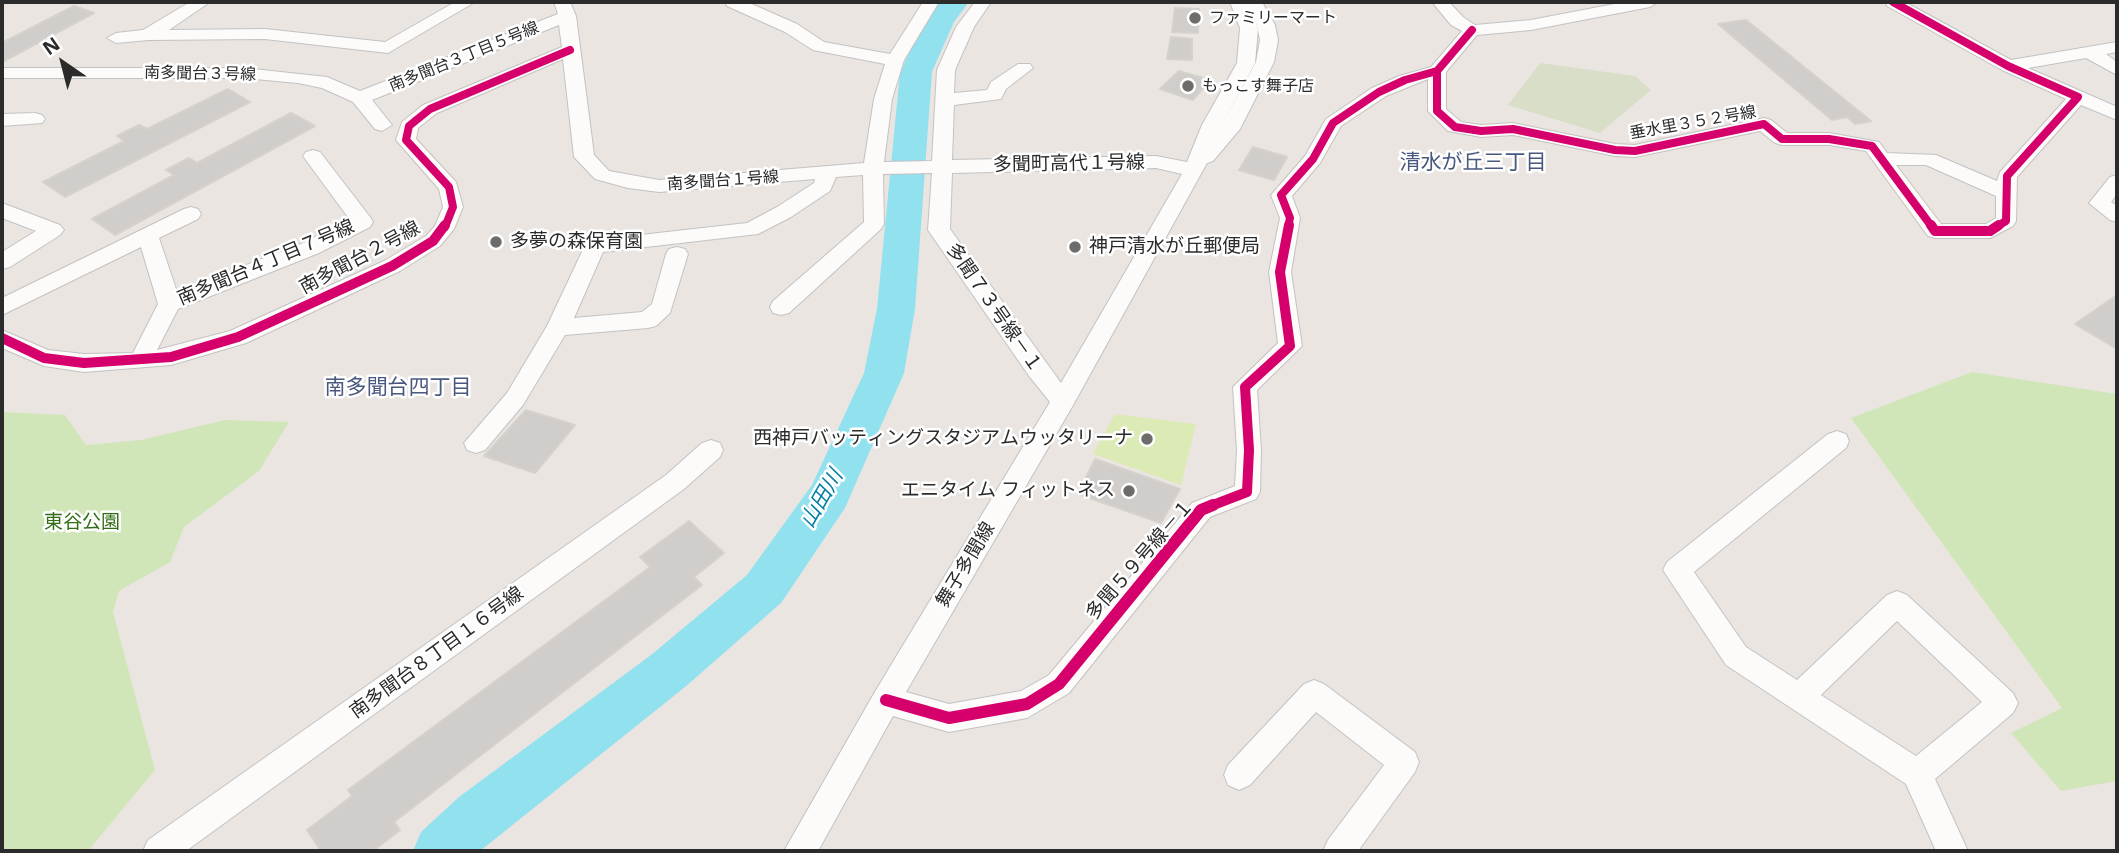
<!DOCTYPE html>
<meta charset="utf-8">
<style>
body{margin:0}
#map{position:relative;width:2119px;height:853px;overflow:hidden;background:#eae5e1;font-family:"Noto Sans",sans-serif}
canvas{display:block}
.frame{position:absolute;inset:0;border:4px solid #2b2b2b;pointer-events:none}
.north{position:absolute;left:28px;top:28px;width:70px;height:70px;-webkit-text-stroke:5px #fff;paint-order:stroke;rotate:325deg;font-size:19px;font-weight:700;line-height:28px;text-align:center;color:#2b2b2b}
.north::after{content:'';display:block;margin:auto;width:24px;height:32px;background:#2b2b2b;clip-path:polygon(50% 0,100% 100%,50% 72%,0 100%)}
</style>
<div id="map">
<canvas width="2119" height="853"></canvas>
<div class="frame"></div>
<div class="north">N</div>
</div>
<script>
const ctx = document.querySelector('canvas').getContext('2d');
ctx.lineJoin = 'round';
function fill(path, color) { ctx.fillStyle = color; ctx.fill(path, 'evenodd'); }
const poly = rows => new Path2D(rows.map(r => 'M' + r).join(''));
function stroke(path, color, width, dash) { ctx.strokeStyle = color; ctx.lineWidth = width; ctx.lineCap = dash ? 'butt' : 'round'; ctx.setLineDash(dash || []); ctx.stroke(path); }
function drawText(font, color, halo, rows, align = 'center') {
  ctx.font = font + ' "Noto Sans","Noto Sans JP",sans-serif'; ctx.lineWidth = 5; ctx.setLineDash([]); ctx.textBaseline = 'middle'; ctx.strokeStyle = halo; ctx.fillStyle = color; for (const [text, x, y, turn = 0] of rows) {
    ctx.save(); ctx.translate(x, y); ctx.rotate((+turn || 0) * Math.PI / 180); ctx.textAlign = isNaN(turn) ? turn : align; if (halo) ctx.strokeText(text, 0, 0); ctx.fillText(text, 0, 0); ctx.restore();
  }
}
const green = poly([
 [1972,372,2117,394,2117,781,2061,791,2011,733,2062,708,1851,418],
 [2,412,65,415,86,445,141,440,225,420,289,422,259,471,184,527,170,562,119,591,113,612,155,770,88,851,2,851]
]);
const cemetery = poly([
 [1540,63,1635,76,1651,90,1600,133,1508,105]
]);
const pitch = poly([
 [1115,414,1196,424,1181,485,1093,454]
]);
const river = poly([
 [939,2,969,2,954,22,932,72,915,309,904,373,845,508,781,603,685,687,480,851,413,851,421,832,459,797,651,655,747,575,812,485,864,373,877,309,900,72,925,21,939,2]
]);
const building = poly([
 [74,6,94,13,2,62,2,43,74,6],
 [1175,8,1199,9,1198,33,1172,32,1175,8],
 [1746,20,1871,121,1855,124,1847,117,1832,120,1718,24,1746,20],
 [1171,37,1192,39,1192,60,1167,59,1171,37],
 [1179,71,1210,80,1193,100,1160,89,1179,71],
 [228,89,250,102,65,197,43,182,124,141,117,136,139,125,147,129,228,89],
 [291,113,315,126,115,235,92,219,174,175,166,170,189,158,197,163,291,113],
 [1253,147,1287,157,1274,180,1239,170,1253,147],
 [2117,295,2117,349,2075,324,2117,295],
 [526,410,575,425,535,473,484,456,526,410],
 [1095,459,1180,489,1161,523,1078,494,1095,459],
 [689,521,724,553,694,577,702,585,394,822,400,830,373,851,321,851,307,830,352,796,348,790,650,567,640,557,689,521]
]);
const minor = poly([
 [190,2,210,2,169,30,265,29,385,42,455,2,475,2,388,53,265,39,148,40,116,43,107,38,116,33,143,30,190,2],
 [554,2,570,2,576,16,594,155,609,171,659,180,864,163,874,99,885,64,813,50,785,32,727,6,725,2,747,2,797,24,824,42,890,54,923,2,939,2,904,60,892,99,884,162,932,161,937,70,956,27,975,2,991,2,974,27,955,70,954,93,987,90,991,82,1018,64,1030,64,1033,68,1006,89,1001,99,954,105,952,160,1156,156,1187,162,1202,125,1237,63,1240,28,1230,2,1262,2,1275,25,1278,40,1274,62,1240,129,1213,161,1207,163,1072,407,906,692,949,704,1021,691,1049,675,1192,503,1235,486,1237,450,1233,387,1278,343,1269,272,1280,218,1271,195,1305,156,1326,119,1372,88,1399,76,1431,67,1462,31,1451,25,1432,2,1449,2,1463,17,1475,25,1531,20,1625,2,1658,2,1650,7,1531,30,1477,35,1446,72,1446,109,1461,122,1481,125,1513,123,1615,144,1635,145,1764,118,1771,120,1787,133,1829,133,1879,142,1887,153,1936,155,1997,181,2000,172,2066,99,2002,70,1887,6,1885,2,1905,2,2011,60,2117,42,2117,52,2106,54,2117,62,2117,75,2086,58,2028,68,2117,107,2117,120,2081,105,2017,177,2016,221,2013,226,1990,238,1935,238,1928,236,1866,151,1829,145,1782,145,1775,143,1760,131,1635,157,1615,156,1513,135,1481,137,1448,131,1428,111,1428,79,1386,96,1341,126,1320,163,1292,196,1300,218,1291,272,1302,346,1257,390,1261,450,1260,492,1256,499,1210,517,1069,693,1027,718,949,732,893,716,818,851,784,851,876,690,1050,402,1029,376,928,230,932,173,883,174,884,224,881,229,789,313,781,315,773,313,770,307,773,301,864,222,863,175,836,177,830,191,791,217,758,234,603,252,574,318,642,312,652,304,666,254,669,249,677,247,685,249,688,254,670,313,656,326,648,328,565,335,523,405,485,450,476,453,467,450,464,443,507,393,547,326,587,241,747,223,777,207,814,183,815,179,659,192,628,188,595,179,574,157,563,59,437,113,418,128,416,139,456,182,463,207,454,229,440,246,400,271,246,343,171,365,84,372,44,366,2,348,2,330,48,350,84,354,133,353,158,304,141,247,2,315,2,298,184,209,191,207,198,209,201,214,198,219,159,238,177,292,303,243,350,220,303,156,306,152,313,150,320,152,370,217,373,222,370,227,319,253,178,309,157,350,230,331,384,261,426,236,435,226,443,207,439,189,396,140,402,122,423,105,562,47,559,25,372,100,392,125,382,131,375,129,353,102,322,88,298,83,244,78,2,78,2,68,244,68,327,77,360,91,558,14,554,2],
 [1252,14,1257,25,1260,40,1256,62,1220,128,1255,63,1258,28,1252,14],
 [1896,165,1926,165,1996,196,1996,218,1986,224,1941,224,1896,165],
 [1156,168,1182,174,1061,383,950,229,952,173,1156,168],
 [35,113,42,115,45,119,42,123,2,126,2,114,35,113],
 [2117,175,2117,194,2111,202,2117,206,2117,222,2110,220,2089,203,2110,177,2117,175],
 [2,203,60,225,64,230,60,235,10,267,2,269,2,252,36,231,2,218,2,203],
 [1837,431,1846,434,1849,441,1846,448,1694,572,1746,647,1797,680,1887,595,1897,591,1907,595,2013,693,2018,703,2013,713,1935,779,1968,851,1936,851,1906,784,1726,665,1663,570,1667,562,1828,434,1837,431],
 [1897,621,1982,702,1916,756,1821,695,1897,621],
 [711,440,720,443,723,450,720,457,684,489,186,851,143,851,148,840,666,475,702,443,711,440],
 [1314,680,1324,684,1415,752,1419,762,1415,772,1358,851,1323,851,1328,840,1384,765,1316,712,1250,785,1239,790,1228,785,1224,775,1228,765,1304,684,1314,680]
]);
const cyclewayFar2 = poly([
 [1893,2,2008,66,2078,97,2007,176,2006,221,1996,227],
 [1437,71,1437,111,1455,127,1481,131,1513,129,1615,150,1635,151,1764,124,1782,139,1829,139,1872,146,1932,227],
 [445,227,453,207,449,187,406,140,409,126,430,109,570,50],
 [1288,227,1290,218,1281,195,1313,159,1333,123,1379,92,1405,80,1437,71,1472,30]
]);
const cyclewayFar1 = poly([
 [1931,225,1935,231,1990,231,1999,225],
 [2,338,44,358,84,363,171,357,238,337,392,266,433,241,445,225],
 [1208,507,1247,492,1249,450,1245,387,1290,346,1280,272,1289,225]
]);
const cycleway = poly([
 [886,700,949,718,1027,704,1059,684,1201,510,1213,505]
]);
const markers = [
 [1195,18,7,"#6e6c6b"],
 [1188,86,7,"#6e6c6b"],
 [496,242,7,"#6e6c6b"],
 [1075,247,7,"#6e6c6b"],
 [1147,439,7,"#6e6c6b"],
 [1129,491,7,"#6e6c6b"]
];
const farPoinames = [
 ["ファミリーマート",1209,18],
 ["もっこす舞子店",1202,86]
];
const farStreetnames = [
 ["南多聞台３丁目５号線",464,57,-22],
 ["南多聞台３号線",200,74,1],
 ["垂水里３５２号線",1693,123,-10],
 ["南多聞台１号線",723,181,-4]
];
const streetNames = [
 ["多聞町高代１号線",1069,164,-1],
 ["南多聞台２号線",360,258,-28],
 ["南多聞台４丁目７号線",266,263,-23],
 ["多聞７３号線－１",994,308,55],
 ["多聞５９号線－１",1140,560,-49],
 ["舞子多聞線",966,565,-59],
 ["南多聞台８丁目１６号線",437,653,-36]
];
const poiNames = [
 ["多夢の森保育園",510,242],
 ["神戸清水が丘郵便局",1089,247],
 ["西神戸バッティングスタジアムウッタリーナ",1133,439,"right"],
 ["エニタイム フィットネス",1115,491,"right"]
];
const parkNames = [
 ["東谷公園",82,523]
];
const neighbourhoodNames = [
 ["清水が丘三丁目",1473,163],
 ["南多聞台四丁目",398,388]
];
const waterNames = [
 ["山田川",822,499,-60]
];
fill(green, '#d0e6b8');
fill(cemetery, '#d8dec8');
fill(pitch, '#dceab6');
fill(river, '#91e1ef');
fill(building, '#d0cdca');
stroke(building, '#d5d1cd', 2);
stroke(minor, '#c3c2c3', 2);
fill(minor, '#fcfbfa');
stroke(cyclewayFar2, '#d6006c', 8);
stroke(cyclewayFar1, '#d6006c', 10);
stroke(cycleway, '#d6006c', 12);
for (const [x, y, r, color] of markers) { const dot = new Path2D(); dot.arc(x, y, r, 0, 2 * Math.PI); ctx.fillStyle = color; ctx.fill(dot); stroke(dot, '#fff', 2.5); }
drawText('16px', '#2b2b2b', '#fff', farPoinames, 'left');
drawText('16px', '#2b2b2b', '#fff', farStreetnames);
drawText('19px', '#2b2b2b', '#fff', streetNames);
drawText('19px', '#2b2b2b', '#fff', poiNames, 'left');
drawText('19px', '#326e16', '#fff', parkNames);
drawText('21px', '#49587f', '#fff', neighbourhoodNames);
drawText('italic 21px', '#067fa5', '#fff', waterNames);
</script>
